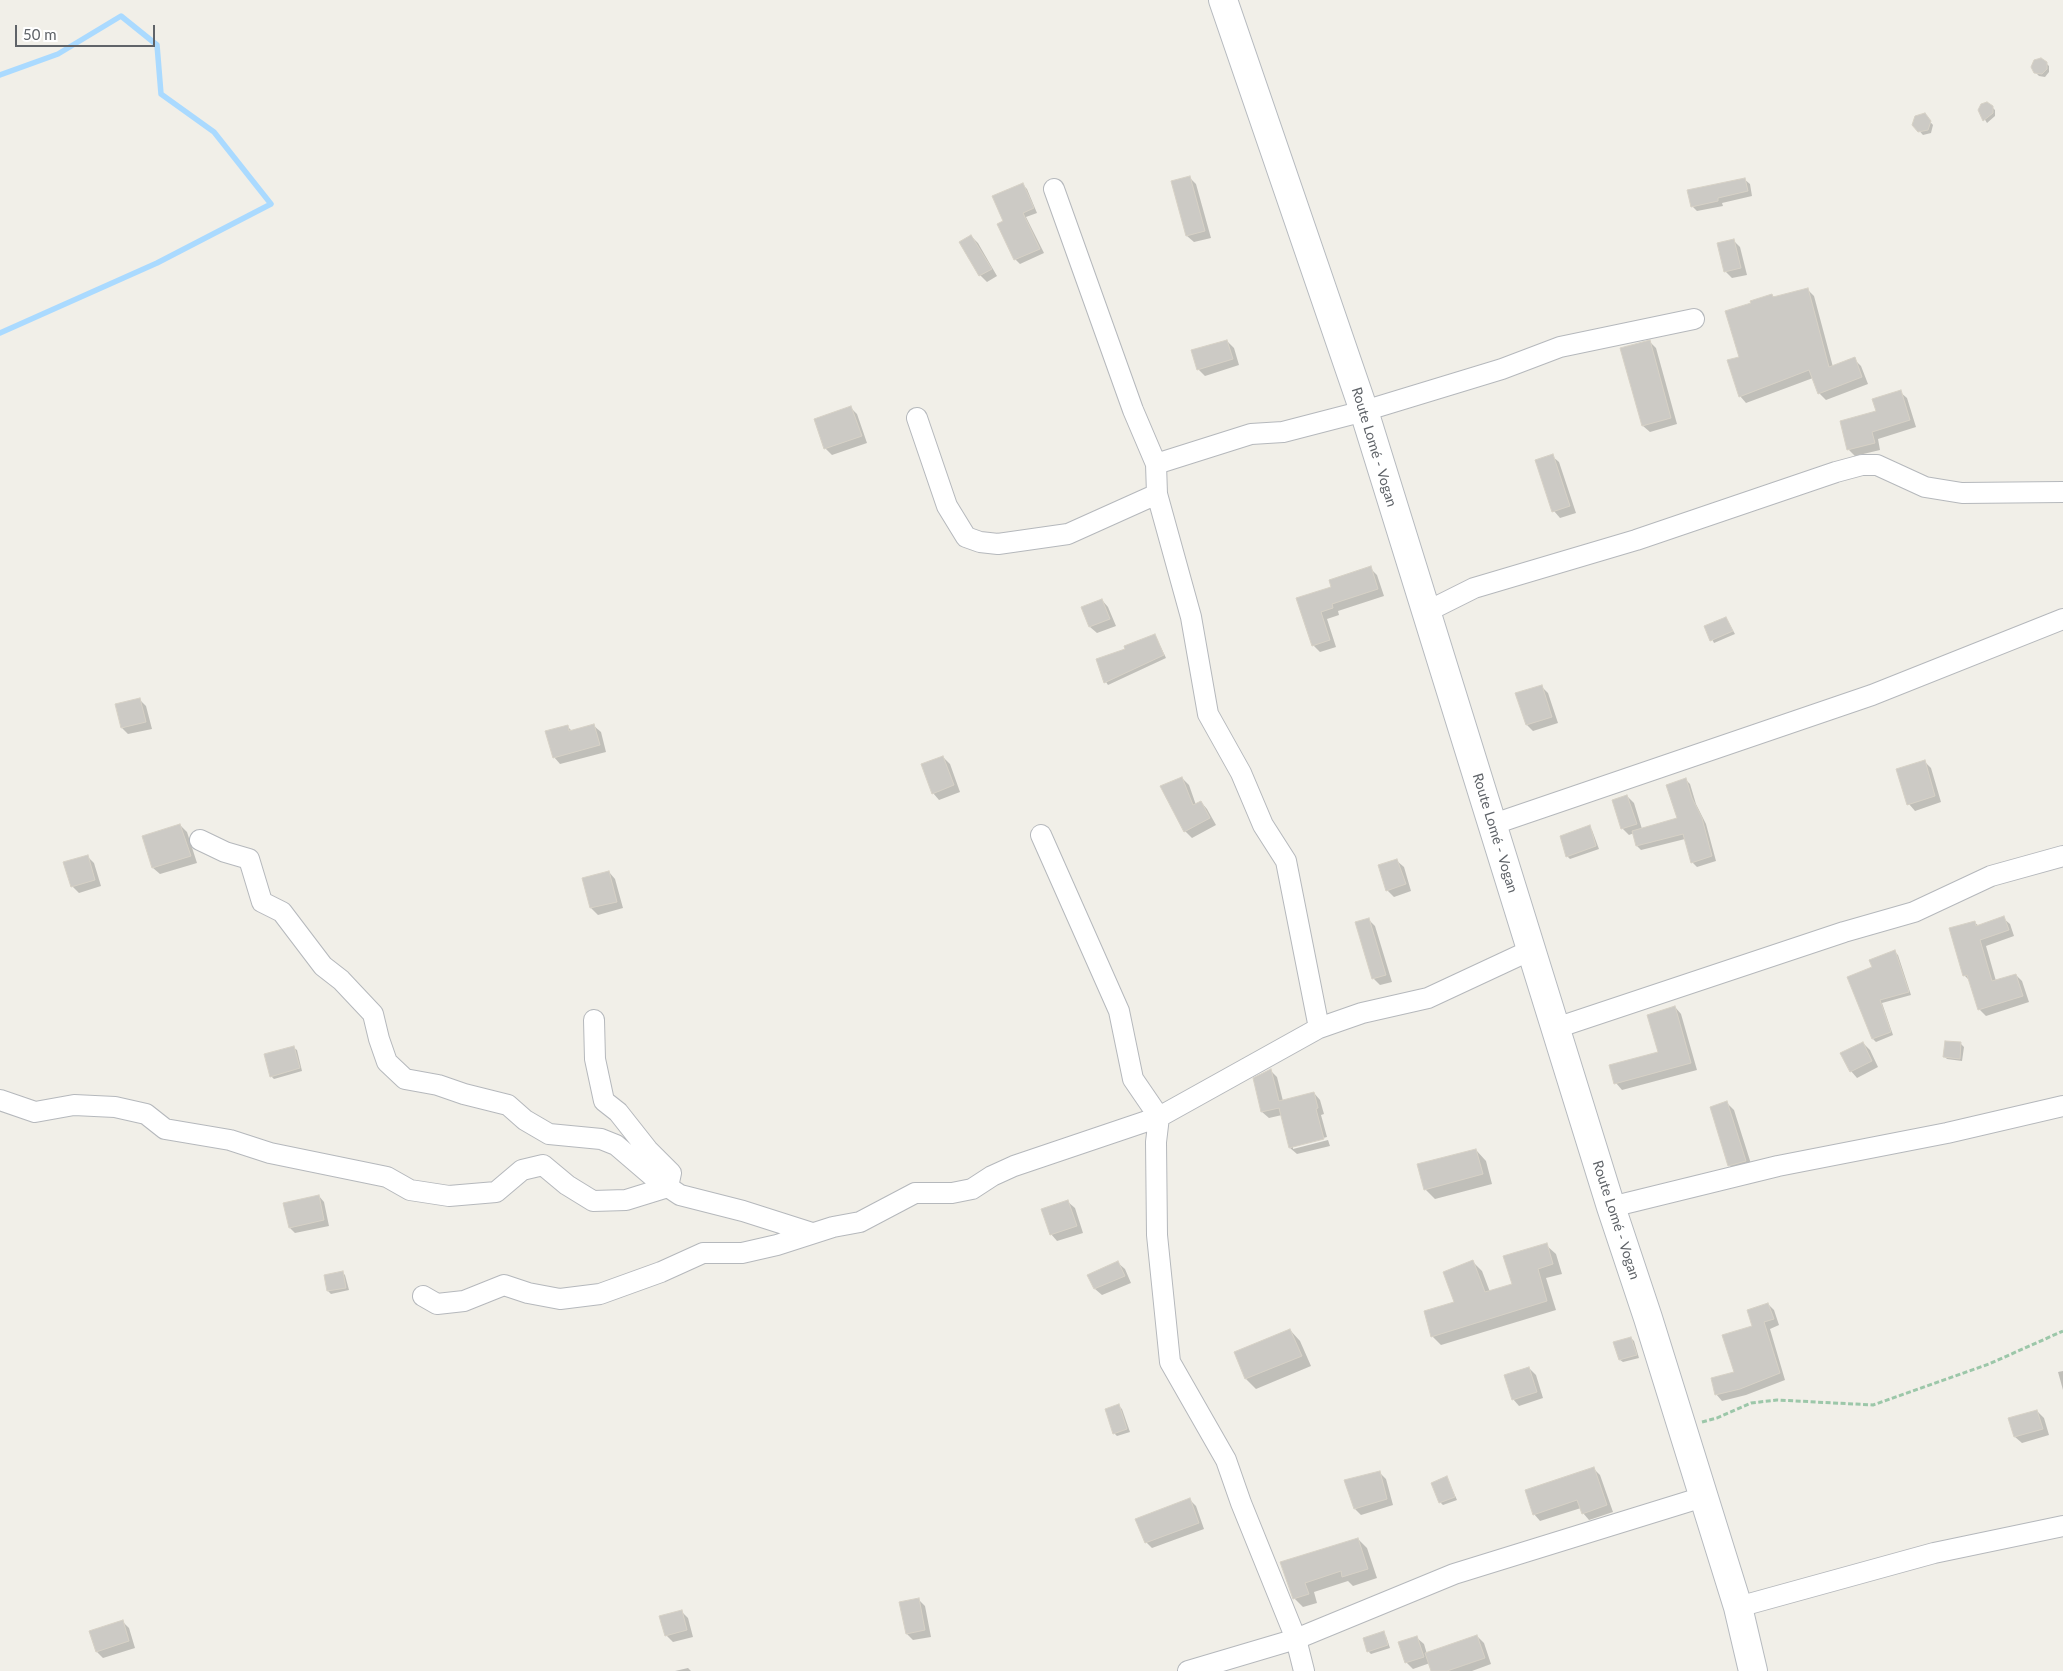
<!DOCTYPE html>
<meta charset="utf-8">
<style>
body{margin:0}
#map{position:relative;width:2063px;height:1671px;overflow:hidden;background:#f1efe8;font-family:Lato,sans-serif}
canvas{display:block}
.scale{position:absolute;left:15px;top:25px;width:140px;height:22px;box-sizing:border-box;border:2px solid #5f6368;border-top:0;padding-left:6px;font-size:15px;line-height:18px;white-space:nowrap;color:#5f6368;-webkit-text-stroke:4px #fff;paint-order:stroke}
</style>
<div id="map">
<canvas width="2063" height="1671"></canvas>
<div class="scale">50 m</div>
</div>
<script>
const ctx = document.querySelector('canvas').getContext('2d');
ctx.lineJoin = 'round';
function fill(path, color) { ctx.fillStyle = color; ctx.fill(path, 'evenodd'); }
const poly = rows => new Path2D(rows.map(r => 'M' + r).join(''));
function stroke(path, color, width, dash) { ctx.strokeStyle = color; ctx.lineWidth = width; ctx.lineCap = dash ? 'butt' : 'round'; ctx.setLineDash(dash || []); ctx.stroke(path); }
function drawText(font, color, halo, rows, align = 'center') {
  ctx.font = font + ' Lato,sans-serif'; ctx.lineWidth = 4; ctx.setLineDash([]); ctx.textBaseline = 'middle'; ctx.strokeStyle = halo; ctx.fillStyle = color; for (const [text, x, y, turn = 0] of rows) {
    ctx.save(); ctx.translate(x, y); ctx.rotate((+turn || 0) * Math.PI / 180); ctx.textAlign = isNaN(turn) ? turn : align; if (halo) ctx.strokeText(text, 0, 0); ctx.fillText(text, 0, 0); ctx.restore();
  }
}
const shadow = poly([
 [2046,63,2049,66,2049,72,2045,77,2039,76,2035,72],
 [1992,107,1995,110,1995,116,1987,123,1979,110],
 [1924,115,1933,125,1931,133,1923,135,1913,124],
 [1190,178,1196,184,1211,238,1194,242,1187,236],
 [1744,179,1750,184,1752,196,1722,203,1723,206,1697,211,1692,206],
 [1023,185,1027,189,1037,213,1026,217,1044,253,1020,264,1015,259,1004,222],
 [971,236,978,243,997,276,987,282,980,275,960,243],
 [1733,240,1740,247,1747,275,1732,278,1725,271],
 [1807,289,1814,296,1833,367,1854,359,1861,366,1868,384,1826,400,1819,393,1813,378,1746,403,1740,396,1740,358,1752,304,1772,295,1775,298],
 [1227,341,1234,348,1239,365,1205,376,1198,369],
 [1650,342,1656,348,1677,424,1650,432,1643,426],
 [1900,392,1907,398,1916,427,1878,439,1880,450,1855,456,1849,450,1877,412],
 [850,407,857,414,867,443,832,455,825,448],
 [1552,456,1559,462,1576,513,1560,518,1554,511],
 [1370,568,1377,575,1384,596,1338,611,1339,615,1327,619,1336,647,1320,652,1313,645,1298,599,1333,587],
 [1102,600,1108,607,1116,626,1097,633,1090,627,1083,608],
 [1726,618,1735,634,1714,643,1706,627],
 [1155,635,1166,658,1108,685,1106,682],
 [1541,686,1548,693,1558,723,1533,731,1527,725,1517,694],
 [139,699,146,706,152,729,128,734,122,728],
 [567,726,572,731,594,726,601,732,606,752,560,764,554,757],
 [943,757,950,764,960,792,939,800,933,793],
 [1924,761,1931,768,1941,802,1915,811,1909,804],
 [1182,778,1189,785,1196,805,1201,802,1207,809,1216,825,1192,838,1185,831],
 [1686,780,1690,784,1696,804,1706,824,1716,861,1697,867,1692,862,1685,839,1641,850,1637,846,1634,833,1629,835,1622,828,1627,796,1634,803,1642,829,1679,819],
 [180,825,187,832,197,863,160,874,153,868,144,837],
 [1589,827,1592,830,1599,849,1570,859,1567,856],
 [87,856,94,863,101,886,79,893,72,886],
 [1397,861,1404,867,1411,891,1394,897,1387,890],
 [609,872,615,879,623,908,598,915,591,908,584,879],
 [2003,918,2010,924,2014,936,1986,946,1996,981,2016,975,2022,981,2029,1002,1986,1016,1980,1010,1971,982,1964,975,1974,922,1979,926],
 [1368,919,1375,926,1392,982,1380,985,1374,979,1357,923],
 [1895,952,1898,955,1911,995,1882,1003,1893,1035,1876,1042,1873,1039,1873,968],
 [1675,1007,1681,1014,1697,1070,1622,1090,1616,1083,1660,1053],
 [1863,1043,1870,1050,1878,1067,1857,1078,1851,1071],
 [1961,1044,1964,1047,1962,1061,1947,1059,1944,1056],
 [294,1048,297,1050,302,1071,274,1079,271,1076],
 [1270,1070,1277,1077,1283,1101,1314,1093,1320,1100,1324,1114,1321,1115,1327,1137,1293,1146,1293,1149,1328,1140,1330,1146,1297,1154,1290,1148,1282,1115,1269,1118,1262,1112,1254,1079],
 [1727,1103,1734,1110,1752,1167,1736,1172,1729,1165],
 [1476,1150,1486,1161,1492,1184,1435,1199,1425,1189],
 [319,1196,324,1202,329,1226,295,1233,290,1228],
 [1068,1202,1075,1208,1083,1233,1057,1241,1051,1234],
 [1546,1245,1556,1254,1562,1274,1546,1278,1556,1310,1441,1345,1432,1336,1456,1302,1473,1262,1482,1271,1490,1292,1513,1285],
 [1118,1263,1125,1269,1131,1283,1102,1295,1095,1289,1089,1276],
 [342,1272,345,1275,349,1290,331,1294,328,1291],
 [1768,1304,1774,1310,1779,1325,1770,1329,1785,1380,1746,1395,1722,1401,1716,1394,1736,1373,1753,1327],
 [1290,1330,1300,1341,1311,1366,1256,1389,1246,1379,1235,1353],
 [1631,1338,1634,1341,1639,1358,1623,1362,1620,1360],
 [1529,1368,1536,1375,1543,1398,1519,1406,1513,1399],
 [2063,1371,2063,1390,2058,1372],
 [1119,1406,1122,1409,1130,1432,1117,1436,1114,1433],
 [2037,1411,2044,1418,2049,1435,2022,1443,2015,1437],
 [1593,1468,1600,1475,1613,1512,1589,1520,1583,1513,1581,1508,1540,1521,1534,1514],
 [1379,1472,1386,1479,1393,1505,1361,1515,1355,1509],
 [1447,1478,1457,1500,1443,1505,1440,1502],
 [1190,1500,1196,1506,1204,1529,1152,1548,1146,1542],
 [1358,1539,1367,1548,1377,1578,1353,1586,1348,1581,1314,1592,1317,1603,1303,1607,1294,1598,1281,1562],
 [918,1599,925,1606,931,1637,913,1640,907,1634],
 [681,1611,688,1618,693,1637,673,1642,666,1635],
 [122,1621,129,1628,135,1648,103,1658,97,1652],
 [1383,1633,1386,1636,1390,1648,1371,1654,1368,1651],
 [1477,1636,1484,1643,1491,1664,1472,1671,1432,1671,1430,1663,1413,1669,1406,1662,1417,1638,1424,1644,1427,1654],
 [688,1668,691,1671,675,1671]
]);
const stream = poly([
 [0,75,58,54,121,16,157,45,161,94,214,132,271,204,157,263,0,333]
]);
const building = poly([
 [2041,58,2047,62,2047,69,2042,74,2034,73,2031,67,2034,60,2041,58],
 [1987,102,1993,106,1993,113,1983,121,1978,110,1981,104,1987,102],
 [1925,113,1931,121,1928,130,1918,132,1912,125,1915,116,1925,113],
 [1190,176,1205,231,1186,236,1171,181,1190,176],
 [1745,178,1748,191,1718,198,1718,201,1691,207,1687,190,1745,178],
 [1023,183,1034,208,1023,213,1040,249,1014,260,997,224,1003,221,992,196,1023,183],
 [971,235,992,269,979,276,959,242,971,235],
 [1734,239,1741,268,1724,272,1717,243,1734,239],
 [1808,288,1829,367,1855,357,1862,377,1818,394,1809,370,1739,397,1727,360,1739,357,1725,311,1751,303,1750,301,1772,294,1773,297,1808,288],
 [1227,340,1233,359,1197,370,1191,350,1227,340],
 [1650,340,1671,418,1642,426,1620,348,1650,340],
 [1901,390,1910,420,1872,432,1875,443,1847,450,1840,421,1876,411,1872,399,1901,390],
 [851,406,862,436,824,449,814,419,851,406],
 [1553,454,1570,506,1552,512,1535,460,1553,454],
 [1371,566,1378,589,1332,604,1333,608,1321,612,1330,640,1312,646,1296,598,1331,587,1329,580,1371,566],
 [1102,599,1110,619,1089,627,1081,607,1102,599],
 [1726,617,1733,631,1710,641,1704,626,1726,617],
 [1155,634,1164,655,1104,683,1096,659,1125,649,1124,646,1155,634],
 [1542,685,1552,717,1526,725,1515,693,1542,685],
 [140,698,146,722,121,728,115,704,140,698],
 [594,724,600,745,553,758,545,731,568,725,569,731,594,724],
 [943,756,954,785,932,794,921,764,943,756],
 [1925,760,1935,796,1907,805,1896,769,1925,760],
 [1182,777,1193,805,1201,801,1210,818,1184,832,1160,786,1182,777],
 [1686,778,1692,798,1702,818,1712,856,1691,863,1683,834,1636,846,1632,831,1677,818,1666,785,1686,778],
 [1627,795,1637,824,1621,829,1612,800,1627,795],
 [180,824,191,856,152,868,142,836,180,824],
 [1590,825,1596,846,1566,857,1560,836,1590,825],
 [88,855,95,880,71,887,63,862,88,855],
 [1397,859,1406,884,1386,891,1378,865,1397,859],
 [609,871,617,902,590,908,582,878,609,871],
 [2004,916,2009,930,1980,940,1992,981,2016,974,2023,996,1978,1010,1967,975,1963,976,1949,928,1975,921,1976,926,2004,916],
 [1369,918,1386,975,1372,979,1355,922,1369,918],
 [1895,950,1909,992,1880,1000,1891,1032,1872,1039,1847,977,1872,967,1869,960,1895,950],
 [1675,1006,1691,1063,1614,1084,1609,1065,1658,1052,1647,1015,1675,1006],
 [1945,1041,1961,1042,1960,1059,1943,1057,1945,1041],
 [1863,1042,1872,1061,1850,1072,1840,1053,1863,1042],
 [294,1046,300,1068,270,1077,264,1054,294,1046],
 [1271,1069,1279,1101,1314,1092,1318,1108,1316,1109,1324,1139,1289,1148,1279,1108,1261,1112,1253,1078,1271,1069],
 [1727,1101,1746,1161,1728,1166,1710,1107,1727,1101],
 [1476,1149,1483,1174,1424,1190,1417,1164,1476,1149],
 [319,1195,324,1220,289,1228,283,1203,319,1195],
 [1068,1200,1077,1226,1050,1235,1041,1209,1068,1200],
 [1547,1243,1553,1264,1538,1269,1547,1301,1431,1337,1424,1311,1454,1302,1443,1272,1473,1260,1485,1292,1512,1284,1503,1256,1547,1243],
 [1118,1261,1125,1276,1094,1289,1087,1275,1118,1261],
 [343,1271,346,1288,327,1291,324,1275,343,1271],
 [1768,1303,1774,1319,1764,1322,1780,1373,1740,1389,1715,1395,1711,1378,1734,1372,1722,1335,1752,1326,1747,1310,1768,1303],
 [1290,1329,1302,1356,1245,1379,1234,1352,1290,1329],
 [1631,1337,1637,1355,1619,1360,1613,1342,1631,1337],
 [1529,1367,1537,1392,1512,1400,1504,1375,1529,1367],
 [1119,1404,1127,1429,1113,1434,1105,1409,1119,1404],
 [2037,1410,2043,1429,2014,1437,2008,1418,2037,1410],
 [1594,1467,1607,1505,1582,1514,1577,1500,1533,1515,1525,1490,1594,1467],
 [1380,1471,1387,1499,1354,1509,1344,1480,1380,1471],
 [1447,1476,1455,1497,1439,1503,1431,1483,1447,1476],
 [1190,1498,1199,1523,1145,1543,1135,1519,1190,1498],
 [1358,1538,1368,1569,1342,1577,1341,1571,1305,1583,1309,1594,1293,1599,1280,1562,1358,1538],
 [919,1598,925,1630,906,1634,899,1602,919,1598],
 [682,1610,687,1630,665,1636,659,1616,682,1610],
 [123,1620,129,1641,96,1652,89,1631,123,1620],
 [1384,1631,1388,1645,1367,1652,1363,1638,1384,1631],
 [1477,1635,1485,1658,1447,1671,1431,1671,1425,1653,1477,1635],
 [1417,1636,1424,1657,1405,1663,1398,1642,1417,1636]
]);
const path = poly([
 [1702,1422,1717,1418,1751,1403,1777,1400,1873,1405,1989,1364,2063,1331]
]);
const street = poly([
 [1054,189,1133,410,1156,464,1157,494,1191,617,1208,714,1241,773,1263,825,1286,861,1319,1028],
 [917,418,947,506,966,537,980,542,998,544,1068,534,1157,494],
 [1156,464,1251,434,1283,432,1364,411,1502,369,1560,347,1694,319],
 [1426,612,1474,588,1636,540,1836,472,1862,465,1877,465,1925,487,1962,493,2063,492],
 [1491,825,1872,695,2063,619],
 [1041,835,1119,1011,1133,1079,1159,1117,1156,1142,1157,1235,1170,1362,1226,1460,1241,1503,1296,1639,1304,1671],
 [200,840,225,852,249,859,262,902,282,912,323,966,341,980,373,1014,379,1039,387,1062,405,1079,438,1085,464,1094,508,1105,525,1120,549,1134,601,1139,616,1145,651,1175,668,1187,671,1173,648,1150,618,1112,604,1101,595,1059,594,1020],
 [1556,1028,1844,932,1914,912,1991,876,2063,856],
 [0,1100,35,1112,74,1105,115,1107,146,1114,165,1129,230,1140,270,1153,387,1177,410,1190,449,1196,496,1192,522,1170,543,1165,567,1185,593,1201,626,1200,668,1187,680,1195,743,1211,812,1233],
 [1611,1207,1778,1166,1947,1133,2063,1106],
 [423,1296,437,1304,464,1301,504,1285,528,1293,560,1299,600,1294,661,1272,703,1253,742,1253,777,1245,833,1227,860,1222,915,1193,952,1193,972,1189,992,1176,1014,1166,1159,1117,1319,1028,1362,1013,1428,998,1531,950],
 [1738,1607,1934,1553,2063,1526],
 [1188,1671,1296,1639,1454,1574,1703,1497]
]);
const secondary = poly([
 [1223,0,1364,411,1611,1207,1648,1318,1738,1607,1753,1671]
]);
const streetNames = [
 ["Route Lomé - Vogan",1374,447,73],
 ["Route Lomé - Vogan",1495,833,73],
 ["Route Lomé - Vogan",1616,1220,72]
];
fill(shadow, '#0003');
stroke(stream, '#aadaff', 5.5);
fill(building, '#cccac5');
stroke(building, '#d6d1c6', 1);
stroke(street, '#b5b8bc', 22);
stroke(secondary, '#b6babf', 30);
stroke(path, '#9cc7a9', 3, [5, 2.5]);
stroke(street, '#fff', 20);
stroke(secondary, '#fff', 28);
drawText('14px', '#5f6368', '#fff', streetNames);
</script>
